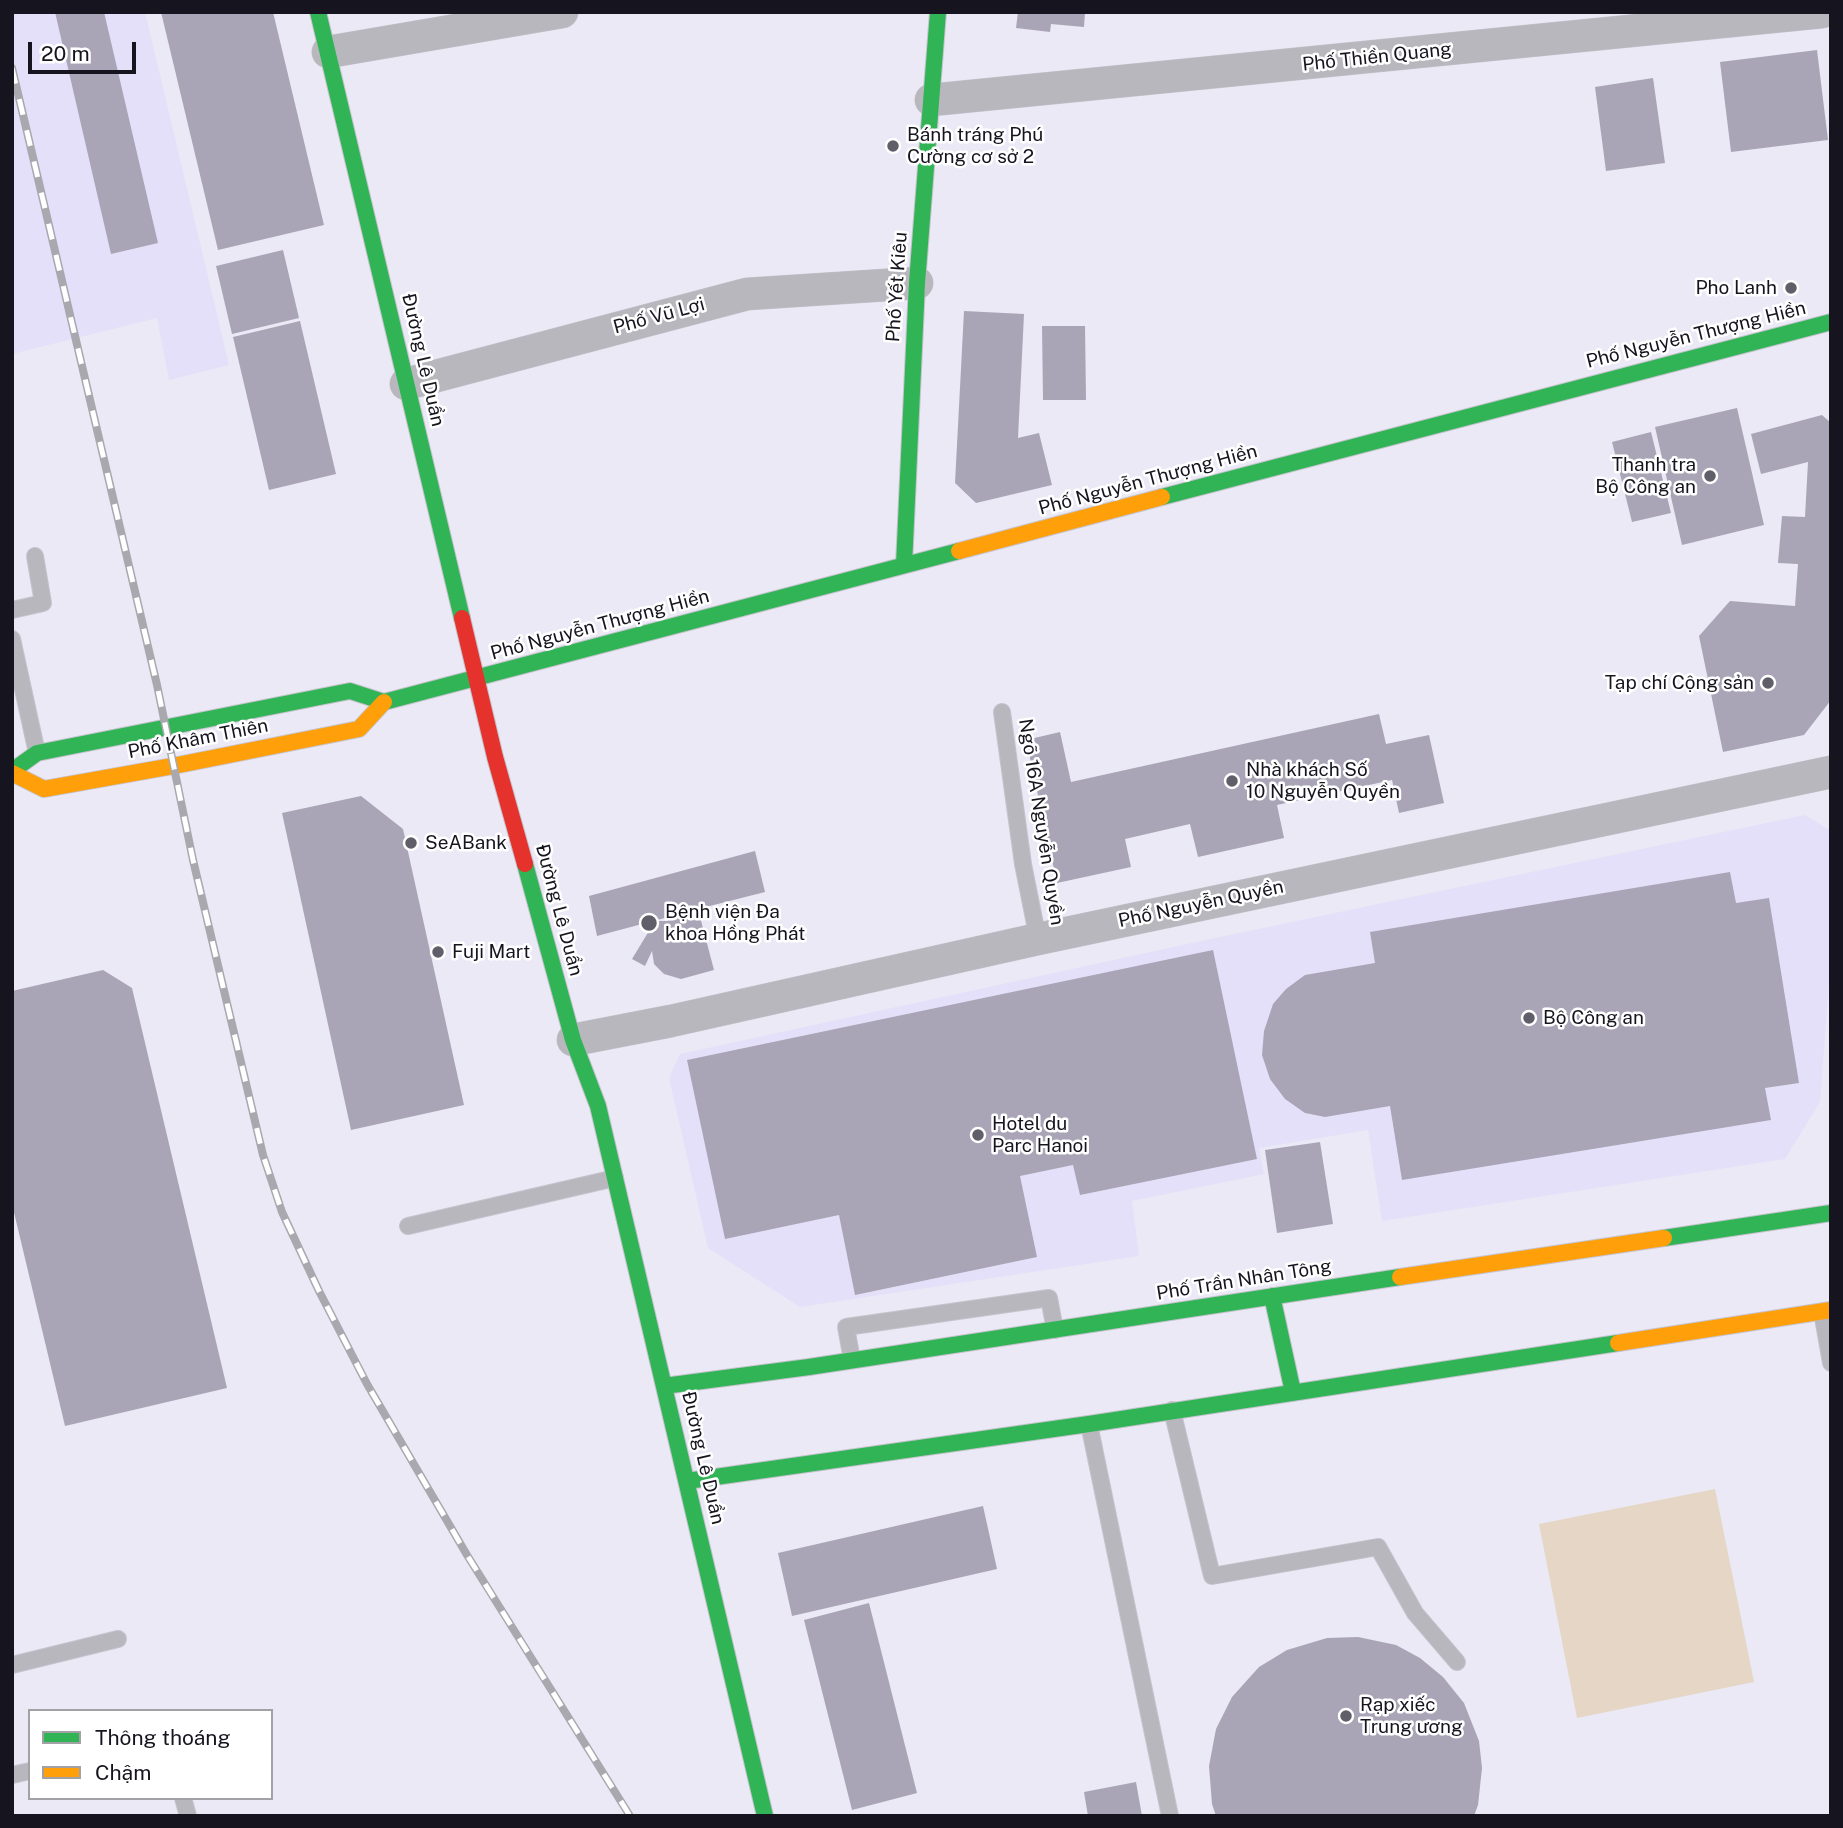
<!DOCTYPE html>
<meta charset="utf-8">
<style>
body{margin:0}
#map{position:relative;width:1843px;height:1828px;overflow:hidden;background:#eae9f5;font-family:"Public Sans",sans-serif}
canvas{display:block}
.frame{position:absolute;inset:0;border:14px solid #16141e;pointer-events:none}
.legend{position:absolute;left:28px;top:1709px;width:245px;height:91px;box-sizing:border-box;background:#fff;border:2px solid #a2a1a5;margin:0;padding:9px 12px;list-style:none;font-size:21px;color:#16141e}
.legend li{display:flex;align-items:center;gap:14px;height:35px}
.legend b{width:35px;border:2px solid #a2a1a5}
.scale{position:absolute;left:28px;top:42px;width:108px;height:32px;box-sizing:border-box;border:4px solid #16141e;border-top:0;padding-left:9px;font-size:21px;line-height:24px;white-space:nowrap;color:#16141e;-webkit-text-stroke:5px #fff;paint-order:stroke}
</style>
<div id="map">
<canvas width="1843" height="1828"></canvas>
<div class="frame"></div>
<ul class="legend">
<li><b style="height:9px;background:#30b455"></b>Thông thoáng</li>
<li><b style="height:9px;background:#ff9f0a"></b>Chậm</li>
</ul>
<div class="scale">20 m</div>
</div>
<script>
const ctx = document.querySelector('canvas').getContext('2d');
ctx.lineJoin = 'round';
function fill(path, color) { ctx.fillStyle = color; ctx.fill(path, 'evenodd'); }
const poly = rows => new Path2D(rows.map(r => 'M' + r).join(''));
function stroke(path, color, width, dash) { ctx.strokeStyle = color; ctx.lineWidth = width; ctx.lineCap = dash ? 'butt' : 'round'; ctx.setLineDash(dash || []); ctx.stroke(path); }
function drawText(font, color, halo, rows, align = 'center') {
  ctx.font = font + ' "Public Sans",sans-serif'; ctx.lineWidth = 5; ctx.setLineDash([]); ctx.textBaseline = 'middle'; ctx.strokeStyle = halo; ctx.fillStyle = color; for (const [text, x, y, turn = 0] of rows) {
    ctx.save(); ctx.translate(x, y); ctx.rotate((+turn || 0) * Math.PI / 180); ctx.textAlign = isNaN(turn) ? turn : align; if (halo) ctx.strokeText(text, 0, 0); ctx.fillText(text, 0, 0); ctx.restore();
  }
}
const built = poly([
 [12,12,145,12,229,365,169,380,157,318,12,354],
 [1805,815,1831,831,1831,958,1820,1102,1785,1159,1382,1221,1368,1130,1259,1148,1264,1174,1132,1201,1139,1256,800,1307,708,1248,669,1078,680,1054,1215,938]
]);
const green = poly([
 [1715,1489,1754,1682,1577,1718,1539,1524]
]);
const building = poly([
 [55,12,104,12,158,243,111,254],
 [161,12,273,12,324,225,218,250],
 [1018,12,1085,12,1084,27,1051,24,1050,32,1016,28],
 [1817,50,1828,140,1731,152,1720,62],
 [1653,78,1665,163,1606,171,1595,87],
 [283,250,299,318,232,334,216,266],
 [964,311,1024,314,1018,438,1039,433,1052,485,976,503,955,483],
 [300,321,336,474,269,490,233,337],
 [1042,326,1085,326,1086,400,1043,400],
 [1737,408,1764,525,1682,545,1655,427],
 [1822,415,1831,423,1831,700,1804,735,1723,752,1699,636,1730,601,1795,606,1798,564,1778,563,1782,516,1805,517,1808,462,1761,474,1751,434],
 [1651,432,1671,513,1632,522,1612,442],
 [1379,714,1386,744,1429,735,1444,803,1399,813,1392,780,1277,805,1284,838,1198,857,1190,824,1125,839,1131,867,1057,883,1026,740,1060,732,1071,782],
 [361,796,403,829,464,1105,351,1130,282,813],
 [755,851,765,892,698,909,714,970,681,979,664,974,654,964,652,951,645,966,632,959,655,921,667,921,676,915,597,936,589,896],
 [1730,872,1736,903,1769,898,1799,1083,1765,1088,1771,1120,1402,1180,1390,1106,1325,1117,1305,1113,1285,1099,1270,1079,1262,1055,1264,1031,1273,1004,1286,989,1305,975,1375,963,1370,932],
 [1213,950,1257,1159,1080,1195,1073,1165,1020,1176,1037,1257,855,1295,839,1215,725,1239,687,1060],
 [103,970,132,988,227,1388,65,1426,12,1204,12,991],
 [1320,1142,1333,1224,1277,1233,1265,1150],
 [983,1506,997,1569,792,1616,778,1553],
 [869,1603,917,1793,852,1810,804,1620],
 [1358,1637,1396,1645,1420,1658,1443,1677,1464,1703,1479,1741,1482,1768,1478,1805,1474,1816,1216,1816,1212,1804,1209,1766,1216,1729,1232,1697,1259,1667,1287,1650,1327,1638],
 [1136,1782,1142,1816,1088,1816,1084,1792]
]);
const lane = poly([
 [12,610,43,603,35,556],
 [12,639,37,753],
 [1002,712,1023,864,1038,939],
 [408,1226,615,1178],
 [1822,1312,1831,1363],
 [852,1360,846,1327,1049,1298,1055,1330],
 [1172,1410,1212,1576,1378,1547,1415,1613,1457,1662],
 [1089,1424,1170,1816],
 [12,1665,118,1639],
 [12,1775,30,1771],
 [183,1798,188,1816]
]);
const street = poly([
 [328,52,562,12],
 [931,100,1822,12],
 [406,384,747,294,917,283],
 [573,1040,671,1021,1038,939,1831,772]
]);
const fast = poly([
 [318,12,462,618],
 [1162,497,1831,322],
 [904,565,917,283,938,12],
 [12,771,37,753,350,691,384,702,959,551],
 [525,864,573,1040,598,1106,765,1816],
 [1664,1238,1831,1213],
 [1272,1296,1293,1392],
 [664,1386,809,1367,1400,1277],
 [687,1481,1089,1424,1618,1343]
]);
const slow = poly([
 [959,551,1162,497],
 [12,773,44,789,173,766,359,729,384,702],
 [1400,1277,1664,1238],
 [1618,1343,1831,1310]
]);
const jam = poly([
 [462,618,495,757,525,864]
]);
const rail = poly([
 [12,68,157,685,193,860,263,1155,282,1212,319,1291,367,1384,467,1555,630,1816]
]);
const markers = [
 [893,146,7,"#605f69"],
 [1791,288,7,"#605f69"],
 [1710,476,7,"#605f69"],
 [1768,683,7,"#605f69"],
 [1232,781,7,"#605f69"],
 [411,843,7,"#605f69"],
 [649,923,9,"#605f69"],
 [438,952,7,"#605f69"],
 [1529,1018,7,"#605f69"],
 [978,1135,7,"#605f69"],
 [1346,1716,7,"#605f69"]
];
const streetNames = [
 ["Phố Thiền Quang",1377,57,-6],
 ["Phố Yết Kiêu",897,287,-86],
 ["Phố Vũ Lợi",659,316,-15],
 ["Phố Nguyễn Thượng Hiền",1696,335,-14],
 ["Đường Lê Duẩn",423,360,77],
 ["Phố Nguyễn Thượng Hiền",1148,480,-15],
 ["Phố Nguyễn Thượng Hiền",600,625,-15],
 ["Phố Khâm Thiên",198,739,-11],
 ["Ngõ 16A Nguyễn Quyền",1041,822,81],
 ["Phố Nguyễn Quyền",1201,904,-12],
 ["Đường Lê Duẩn",559,910,75],
 ["Phố Trần Nhân Tông",1244,1280,-9],
 ["Đường Lê Duẩn",703,1458,77]
];
const poiNames = [
 ["Bánh tráng Phú",907,135],
 ["Cường cơ sở 2",907,157],
 ["Pho Lanh",1777,288,"right"],
 ["Thanh tra",1696,465,"right"],
 ["Bộ Công an",1696,487,"right"],
 ["Tạp chí Cộng sản",1754,683,"right"],
 ["Nhà khách Số",1246,770],
 ["10 Nguyễn Quyền",1246,792],
 ["SeABank",425,843],
 ["Bệnh viện Đa",665,912],
 ["khoa Hồng Phát",665,934],
 ["Fuji Mart",452,952],
 ["Bộ Công an",1543,1018],
 ["Hotel du",992,1124],
 ["Parc Hanoi",992,1146],
 ["Rạp xiếc",1360,1705],
 ["Trung ương",1360,1727]
];
fill(built, '#e4e0f9');
fill(green, '#e6d6c6');
fill(building, '#a9a5b6');
stroke(lane, '#c5c3cd', 18);
stroke(street, '#c5c3cd', 33);
stroke(fast, '#c5c3cd', 18);
stroke(slow, '#c5c3cd', 18);
stroke(jam, '#c5c3cd', 18);
stroke(lane, '#b8b7bd', 16);
stroke(street, '#b8b7bd', 32);
stroke(fast, '#30b455', 16);
stroke(slow, '#ff9f0a', 16);
stroke(jam, '#e5322d', 16);
stroke(rail, '#a9a8ae', 8);
stroke(rail, '#fff', 5, [16]);
for (const [x, y, r, color] of markers) { const dot = new Path2D(); dot.arc(x, y, r, 0, 2 * Math.PI); ctx.fillStyle = color; ctx.fill(dot); stroke(dot, '#fff', 2.5); }
drawText('19px', '#16141e', '#fff', streetNames);
drawText('19px', '#16141e', '#fff', poiNames, 'left');
</script>
